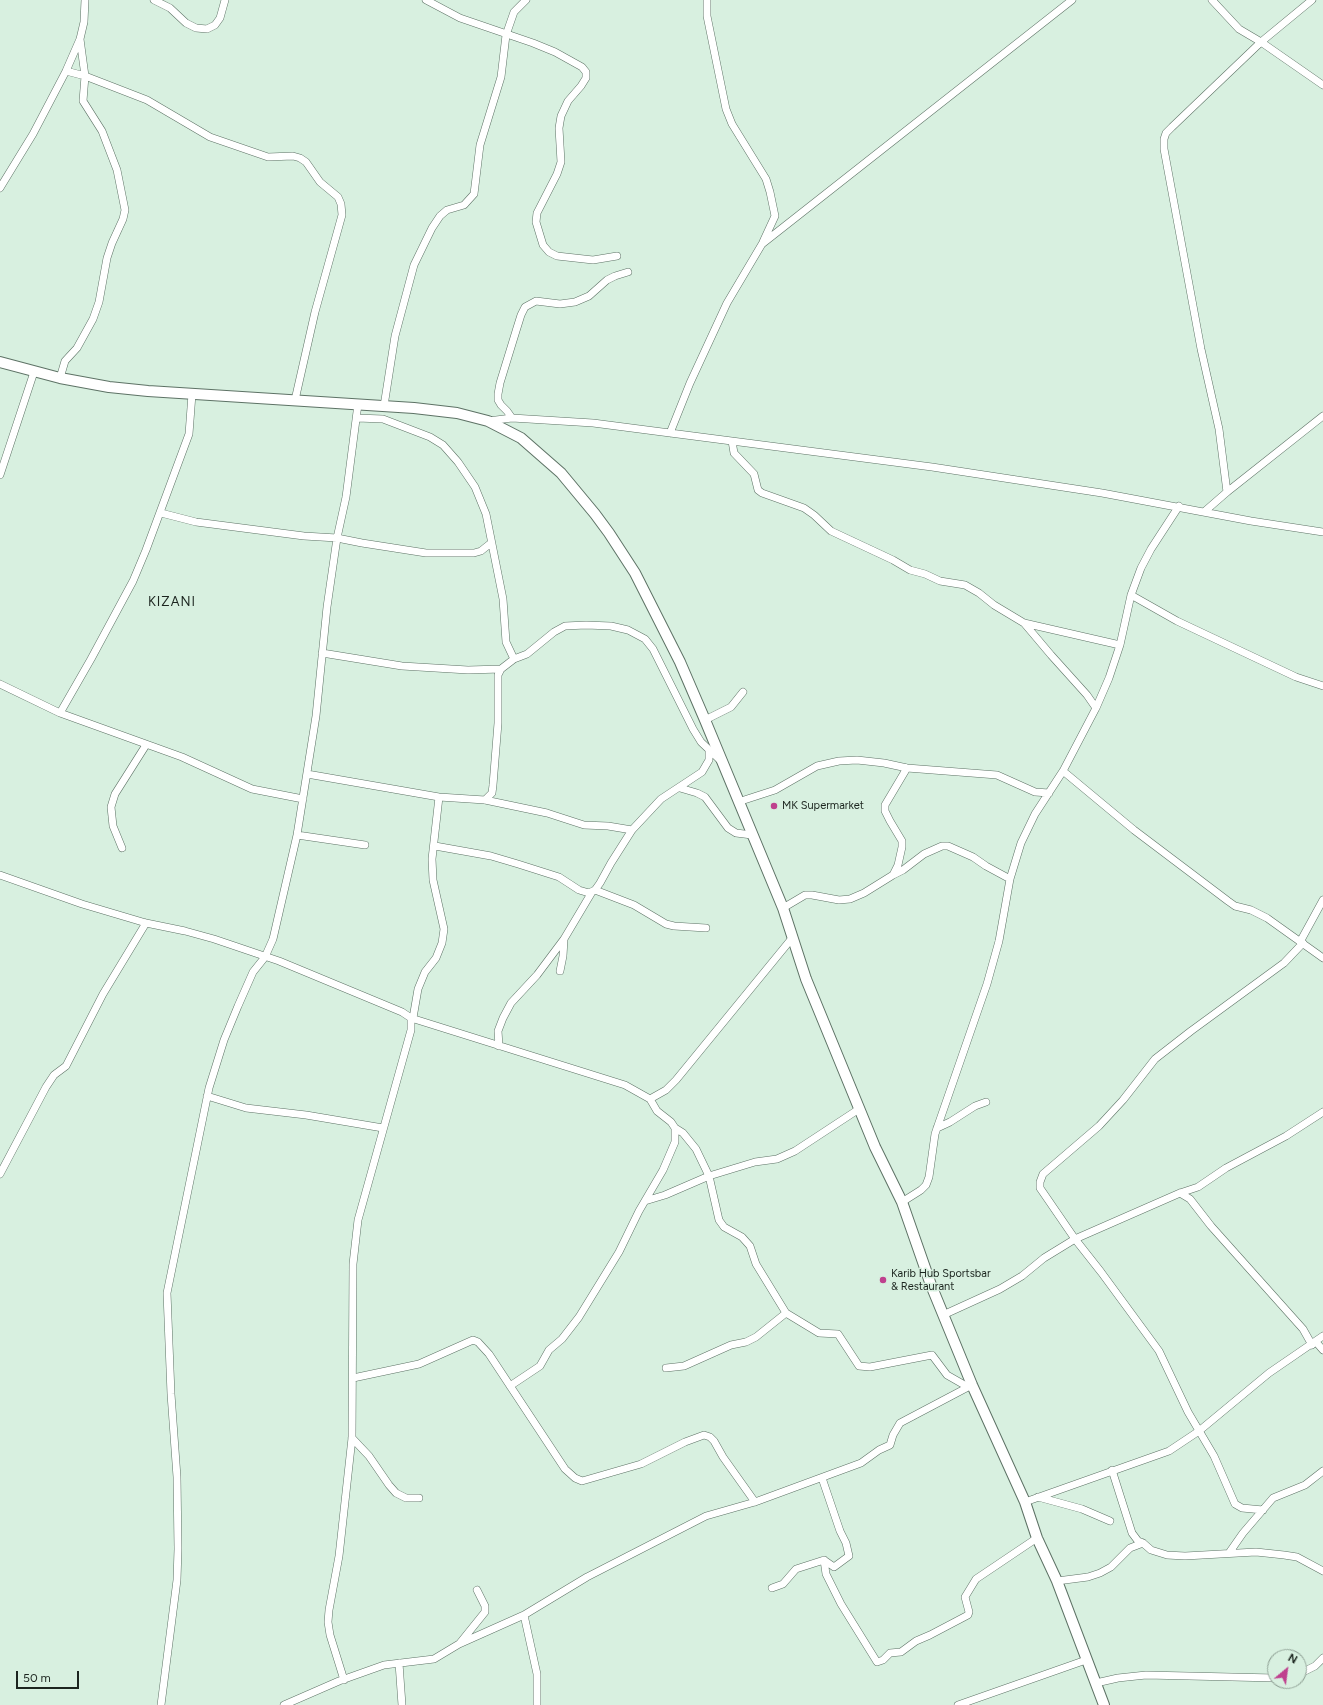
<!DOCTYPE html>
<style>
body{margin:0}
#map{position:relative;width:1323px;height:1705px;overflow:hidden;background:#d8f0e0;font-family:Figtree,sans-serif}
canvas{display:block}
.north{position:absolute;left:1267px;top:1649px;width:40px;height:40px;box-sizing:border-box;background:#d8f0e0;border:1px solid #8d9f93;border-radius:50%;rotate:29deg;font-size:11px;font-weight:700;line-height:16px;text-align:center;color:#1c251f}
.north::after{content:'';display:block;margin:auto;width:14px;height:18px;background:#bf418e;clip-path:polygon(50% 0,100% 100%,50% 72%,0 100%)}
.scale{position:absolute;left:16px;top:1671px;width:63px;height:18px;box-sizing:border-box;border:2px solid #1c251f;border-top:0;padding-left:5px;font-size:12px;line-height:14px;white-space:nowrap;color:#1c251f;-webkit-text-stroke:3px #d8f0e0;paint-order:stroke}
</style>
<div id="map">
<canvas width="1323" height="1705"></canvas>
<div class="north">N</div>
<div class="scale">50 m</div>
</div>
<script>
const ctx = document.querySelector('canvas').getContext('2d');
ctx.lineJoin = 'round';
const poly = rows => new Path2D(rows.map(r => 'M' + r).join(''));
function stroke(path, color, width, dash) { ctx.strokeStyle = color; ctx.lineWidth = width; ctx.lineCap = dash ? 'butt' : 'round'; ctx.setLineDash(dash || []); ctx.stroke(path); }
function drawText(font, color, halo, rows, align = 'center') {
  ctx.font = font + ' Figtree,sans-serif'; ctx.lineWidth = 3; ctx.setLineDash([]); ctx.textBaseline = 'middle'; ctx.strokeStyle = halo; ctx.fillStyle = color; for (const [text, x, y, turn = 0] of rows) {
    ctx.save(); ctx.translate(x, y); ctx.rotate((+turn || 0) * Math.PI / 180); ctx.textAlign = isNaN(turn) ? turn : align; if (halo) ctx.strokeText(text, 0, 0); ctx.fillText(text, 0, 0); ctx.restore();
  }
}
const street = poly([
 [154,0,170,8,186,23,196,28,207,29,215,25,220,18,225,0],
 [426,0,460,18,533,43,555,52,582,67,586,72,586,78,581,86,568,101,561,116,559,128,561,162,557,174,537,213,536,222,543,245,549,252,557,256,593,260,617,256],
 [707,0,707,16,726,109,732,124,766,179,770,192,775,216,763,242],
 [1212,0,1239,29,1261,42,1323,85],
 [66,71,85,76,147,100,210,137,268,157,293,156,300,158,306,162,320,182,338,197,341,204,342,215,315,312,295,400],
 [0,188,33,134,66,71,80,39,84,22,85,0],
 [60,378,65,361,77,348,93,319,99,302,107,258,112,243,123,219,125,210,117,170,102,131,83,101,85,76,80,39],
 [384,406,395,336,414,265,432,228,440,216,447,210,464,205,474,194,480,145,501,77,506,35,514,12,526,0],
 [357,418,383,419,430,437,443,445,458,462,475,487,486,514,503,599,506,642,514,659],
 [512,418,507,411,501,405,498,400,498,394,500,383,516,331,521,315,525,307,536,301,560,304,575,302,589,296,607,280,615,276,628,272],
 [488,421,512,418,593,423,932,467,1102,493,1251,521,1323,532],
 [670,433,690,383,727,303,762,244,1072,0],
 [732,441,734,453,754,474,758,490,762,493,804,508,814,515,831,531,893,560,910,570,925,574,940,581,965,585,979,593,994,605,1024,623,1120,645],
 [0,475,34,372],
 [1227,492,1219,429,1201,349,1164,149,1164,139,1166,133,1172,127,1261,42,1312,0],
 [1204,512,1227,492,1323,416],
 [161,513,196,522,304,536,337,538,362,543,426,553,474,553,481,551,491,543],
 [1131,595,1177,621,1296,677,1323,686],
 [1024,623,1051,655,1087,695,1096,708],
 [322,653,402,666,468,670,501,669],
 [0,684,60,713,182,757,252,789,303,799],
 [60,713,91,659,133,581,146,550,189,434,192,394],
 [705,720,731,707,743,692],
 [1063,771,1134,830,1228,901,1235,906,1251,910,1267,918,1323,958],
 [307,774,439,797,485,800,547,813,584,825,608,826,632,830],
 [680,788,697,793,705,797,728,828,736,833,752,835],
 [485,800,492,793,493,785,498,723,498,675,501,669,514,659,527,654,554,632,565,626,586,625,611,626,628,630,645,639,653,649,693,729,701,742,721,761],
 [738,802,775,790,817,766,839,761,857,760,884,763,907,768,997,775,1035,792,1049,793],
 [297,835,365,845],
 [435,846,491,856,518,864,559,877,579,890,589,893,595,890,600,883,611,863,632,830,661,799,702,772,709,760,709,750],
 [122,848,113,826,111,807,115,794,146,745],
 [0,875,82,904,146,923,185,931,214,939,279,961,402,1012,411,1018,411,1030,358,1220,353,1264,352,1438,339,1556,329,1610,328,1622,330,1635,344,1680],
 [893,875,903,870,924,854,942,846,948,846,973,857,986,866,1010,879],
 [595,890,634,905,666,924,674,926,706,928],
 [783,908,805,895,812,895,839,900,850,899,864,893,893,875,898,865,902,847,902,841,890,821,885,811,885,805,907,768],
 [1300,942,1323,900],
 [560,971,563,956,564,939,592,892],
 [411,1018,625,1085,650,1099,657,1111,671,1122,675,1128,675,1142,663,1170,639,1211,619,1252,579,1317,562,1339,549,1350,540,1366,510,1386],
 [413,1018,418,989,425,972,436,958,442,943,444,929,433,880,432,859,439,797],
 [499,1046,498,1031,503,1018,511,1003,537,975,564,939],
 [207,1096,246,1108,306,1115,383,1128],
 [650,1099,666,1090,676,1080,793,937],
 [675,1128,683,1133,696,1149,709,1176,719,1220,724,1227,742,1237,750,1246,756,1264,786,1313,819,1333,838,1334,859,1366,870,1367,932,1355,947,1375,968,1387],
 [937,1128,950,1122,975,1106,986,1102],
 [0,1174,46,1087,54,1075,66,1066,103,994,146,923],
 [1180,1193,1190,1199,1211,1226,1303,1329,1312,1345],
 [645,1201,665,1195,709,1176,755,1162,777,1159,795,1151,859,1109],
 [902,1202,921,1190,926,1185,929,1177,935,1134,987,984,999,941,1010,879,1021,843,1035,814,1063,771,1096,708,1109,678,1120,645,1131,595,1141,568,1151,549,1179,506],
 [943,1315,1000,1289,1022,1276,1044,1258,1075,1239,1180,1193,1198,1187,1226,1168,1286,1136,1323,1112],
 [1316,1342,1323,1350],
 [666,1368,684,1366,731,1345,746,1342,756,1337,786,1313],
 [353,1378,419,1364,473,1340,478,1342,489,1354,565,1469,575,1478,582,1481,641,1464,685,1442,704,1435,710,1437,714,1441,723,1457,755,1502],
 [352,1438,369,1456,389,1485,396,1493,406,1498,419,1498],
 [1112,1470,1132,1533,1138,1541,1143,1543,1151,1550,1167,1555,1185,1556,1256,1552,1284,1555,1297,1557,1323,1571],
 [1038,1497,1082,1509,1110,1521],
 [1025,1502,1169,1451,1199,1431,1269,1373,1323,1336],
 [1263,1510,1242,1508,1235,1504,1214,1456,1188,1412,1159,1351,1101,1272,1075,1239,1040,1188,1040,1182,1043,1174,1099,1126,1123,1100,1155,1059,1191,1031,1284,963,1303,943],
 [1229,1553,1243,1533,1273,1498,1305,1485,1323,1471],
 [824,1560,826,1574,841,1604,877,1662,883,1660,890,1653,901,1652,916,1641,930,1635,968,1615,969,1612,965,1597,976,1579,1037,1538],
 [1057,1581,1088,1577,1100,1573,1111,1567,1130,1548,1143,1543],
 [772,1588,783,1584,796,1569,824,1560,834,1567,849,1556,846,1543,840,1531,822,1478],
 [524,1615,537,1674,537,1705],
 [460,1643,485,1612,485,1606,477,1590],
 [399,1663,402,1705],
 [1299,1674,1315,1666,1323,1658],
 [1096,1683,1118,1678,1146,1675,1275,1678],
 [161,1705,177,1580,178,1549,177,1477,171,1394,167,1293,209,1088,224,1040,238,1006,253,972,265,957,273,939,297,835,316,716,327,607,337,538,346,497,358,404],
 [284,1705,339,1681,384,1665,434,1659,459,1644,524,1615,587,1577,706,1516,755,1502,861,1463,879,1450,890,1445,893,1435,900,1423,972,1385],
 [958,1705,1086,1660]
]);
const secondary = poly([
 [0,362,60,378,109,387,148,391,414,408,457,413,488,421,521,438,561,473,595,514,609,533,635,573,680,662,705,720,783,908,806,979,875,1147,902,1202,931,1285,972,1385,1025,1502,1037,1538,1057,1581,1104,1705]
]);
const markers = [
 [774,806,4,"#bf418e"],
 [883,1280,4,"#bf418e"]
];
const poiNames = [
 ["MK Supermarket",782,806],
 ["Karib Hub Sportsbar",891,1274],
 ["& Restaurant",891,1287]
];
const quarterNames = [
 ["KIZANI",172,602]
];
stroke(street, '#5d7265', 8);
stroke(secondary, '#5d7265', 12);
stroke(street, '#fff', 7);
stroke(secondary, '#fff', 10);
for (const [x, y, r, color] of markers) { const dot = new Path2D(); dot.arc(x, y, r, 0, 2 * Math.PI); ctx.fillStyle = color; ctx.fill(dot); stroke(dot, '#d8f0e0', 1.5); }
drawText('11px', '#1c251f', '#d8f0e0', poiNames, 'left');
ctx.letterSpacing = '1px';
drawText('13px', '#1c251f', '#d8f0e0', quarterNames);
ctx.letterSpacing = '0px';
</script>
